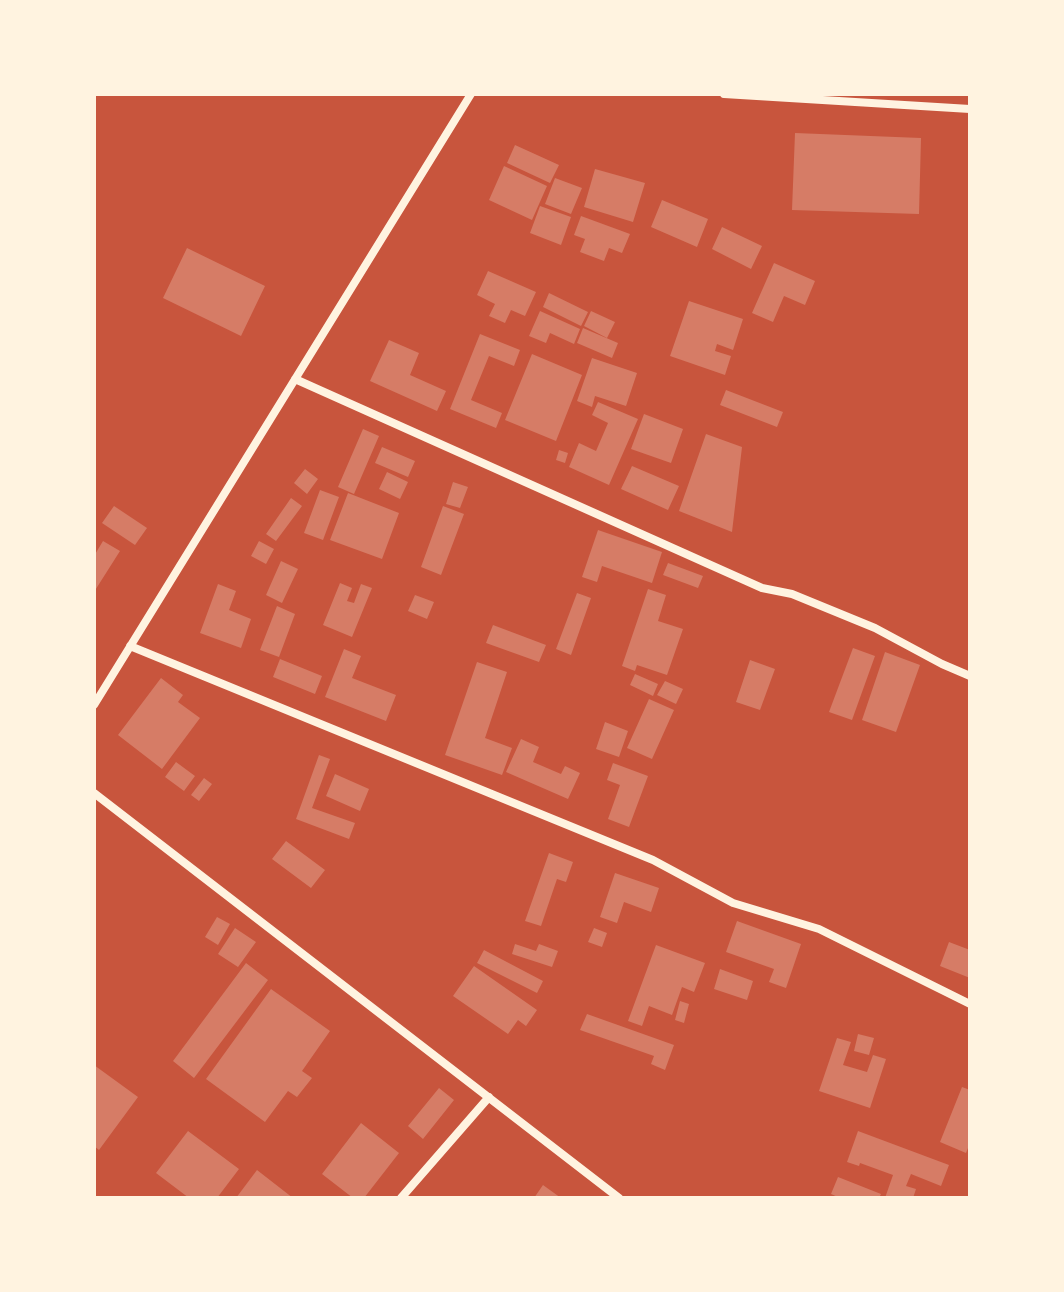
<!DOCTYPE html>
<style>
body{margin:0}
#map{position:relative;width:1064px;height:1292px;overflow:hidden;background:#c8553d;font-family:Spectral,serif}
canvas{display:block}
.frame{position:absolute;inset:0;border:96px solid #fff3e0;pointer-events:none}
</style>
<div id="map">
<canvas width="1064" height="1292"></canvas>
<div class="frame"></div>
</div>
<script>
const ctx = document.querySelector('canvas').getContext('2d');
ctx.lineJoin = 'round';
function fill(path, color) { ctx.fillStyle = color; ctx.fill(path, 'evenodd'); }
const poly = rows => new Path2D(rows.map(r => 'M' + r).join(''));
function stroke(path, color, width, dash) { ctx.strokeStyle = color; ctx.lineWidth = width; ctx.lineCap = dash ? 'butt' : 'round'; ctx.setLineDash(dash || []); ctx.stroke(path); }
const building = poly([
 [795,133,921,138,919,214,792,210],
 [515,145,559,165,550,183,507,163],
 [504,166,547,186,532,220,489,200],
 [595,169,645,183,633,222,584,207],
 [555,178,582,188,571,214,545,204],
 [662,200,708,219,697,247,651,227],
 [540,206,571,217,561,245,530,233],
 [581,216,630,234,622,253,609,248,604,261,580,252,585,239,574,235],
 [722,227,762,246,751,269,712,249],
 [187,248,265,286,241,336,163,298],
 [774,263,815,281,805,305,784,296,773,322,752,313],
 [488,271,536,292,525,316,511,310,505,323,489,316,495,304,477,295],
 [549,293,588,312,581,326,543,307],
 [689,301,743,319,733,350,717,344,715,351,731,356,725,375,670,356],
 [540,311,580,329,574,344,550,333,546,343,529,336],
 [591,311,615,322,607,338,584,326],
 [583,328,618,343,612,358,577,343],
 [480,334,520,350,514,366,489,356,471,400,502,413,496,428,450,409],
 [389,340,419,353,410,375,446,391,437,411,370,381],
 [532,354,582,375,556,441,505,420],
 [592,358,637,373,626,406,595,396,592,407,577,401],
 [726,390,783,412,777,427,720,405],
 [598,402,638,419,609,485,569,467,579,443,596,451,608,423,592,415],
 [644,414,683,429,671,463,631,449],
 [363,429,379,436,354,494,338,487],
 [706,434,742,447,732,532,679,511],
 [382,447,415,461,408,477,375,463],
 [559,450,568,453,565,463,556,460],
 [632,466,679,486,668,510,621,489],
 [305,469,318,479,307,494,294,483],
 [387,472,408,482,400,499,379,489],
 [453,482,468,487,460,508,446,504],
 [320,490,339,497,323,540,304,533],
 [348,493,399,513,382,559,330,540],
 [291,498,302,506,276,541,266,534],
 [114,506,147,528,135,545,102,523],
 [443,506,464,514,441,575,421,567],
 [598,530,662,552,652,583,602,566,597,582,582,577],
 [103,541,120,551,94,592,94,556],
 [259,541,274,549,266,564,251,556],
 [281,561,298,569,282,603,266,595],
 [668,563,703,576,698,588,663,575],
 [340,583,352,588,347,601,354,603,361,584,372,588,352,637,323,625],
 [218,584,236,591,229,610,251,619,241,648,200,633],
 [648,589,666,595,658,621,683,629,667,675,637,665,635,671,622,666],
 [577,593,591,598,571,655,556,649],
 [415,595,434,602,427,619,408,611],
 [277,606,295,614,279,657,260,650],
 [493,625,546,645,539,662,486,643],
 [853,648,875,656,852,720,829,712],
 [344,649,361,656,352,678,396,695,386,721,325,697],
 [885,652,920,665,896,732,862,720],
 [280,659,322,676,315,694,273,677],
 [750,660,775,669,760,710,736,702],
 [477,662,507,672,485,738,512,748,502,775,445,755],
 [635,674,658,684,653,696,630,685],
 [161,678,183,695,178,702,200,718,162,769,118,735],
 [665,681,683,689,676,704,657,695],
 [649,699,674,710,652,759,627,748],
 [605,722,628,731,619,757,596,749],
 [521,739,539,747,533,762,561,774,565,766,580,773,568,799,506,772],
 [319,755,330,759,312,808,355,823,349,839,296,819],
 [176,762,195,776,184,791,165,777],
 [613,763,648,776,629,827,608,819,620,785,607,780],
 [335,774,369,789,360,811,326,796],
 [204,778,212,784,199,801,191,795],
 [286,841,325,870,311,888,272,859],
 [549,853,573,862,566,882,557,879,541,926,525,921],
 [615,873,659,888,651,912,624,902,617,923,600,917],
 [217,917,230,924,218,945,205,937],
 [737,921,801,944,786,988,769,982,774,969,726,952],
 [235,928,256,942,238,967,218,954],
 [594,928,607,933,602,947,588,942],
 [949,942,970,950,970,978,940,966],
 [515,944,536,951,539,944,558,951,552,967,512,954],
 [656,945,705,963,694,992,682,987,672,1015,649,1006,642,1026,628,1021],
 [484,950,543,981,537,993,477,963],
 [246,963,268,980,194,1078,173,1061],
 [474,966,537,1010,526,1026,518,1020,508,1034,453,996],
 [720,969,753,981,747,1000,714,989],
 [271,989,330,1031,302,1071,312,1078,297,1097,288,1091,265,1122,206,1079],
 [680,1001,689,1004,684,1023,675,1020],
 [587,1014,674,1045,665,1070,651,1064,654,1056,580,1030],
 [858,1034,874,1038,869,1055,854,1051],
 [837,1038,851,1042,843,1065,867,1072,873,1055,886,1059,870,1108,819,1091],
 [94,1065,138,1097,99,1150,94,1146],
 [962,1087,970,1090,970,1143,966,1153,940,1142],
 [439,1088,454,1100,423,1139,408,1126],
 [361,1123,399,1153,364,1198,353,1198,322,1174],
 [188,1131,239,1169,217,1198,189,1198,156,1173],
 [858,1131,949,1165,941,1186,911,1174,906,1186,916,1189,913,1198,885,1198,893,1175,860,1163,859,1166,847,1162],
 [257,1170,293,1198,236,1198],
 [838,1177,881,1194,879,1198,840,1198,831,1194],
 [543,1185,561,1198,534,1198]
]);
const minor = poly([
 [724,94,970,109],
 [295,379,762,588,792,594,875,628,942,664,970,676],
 [130,646,653,860,733,903,819,929,970,1004],
 [94,705,471,94],
 [94,793,619,1198],
 [401,1198,489,1097]
]);
fill(building, '#d67c66');
stroke(minor, '#fff3e0', 8);
</script>
